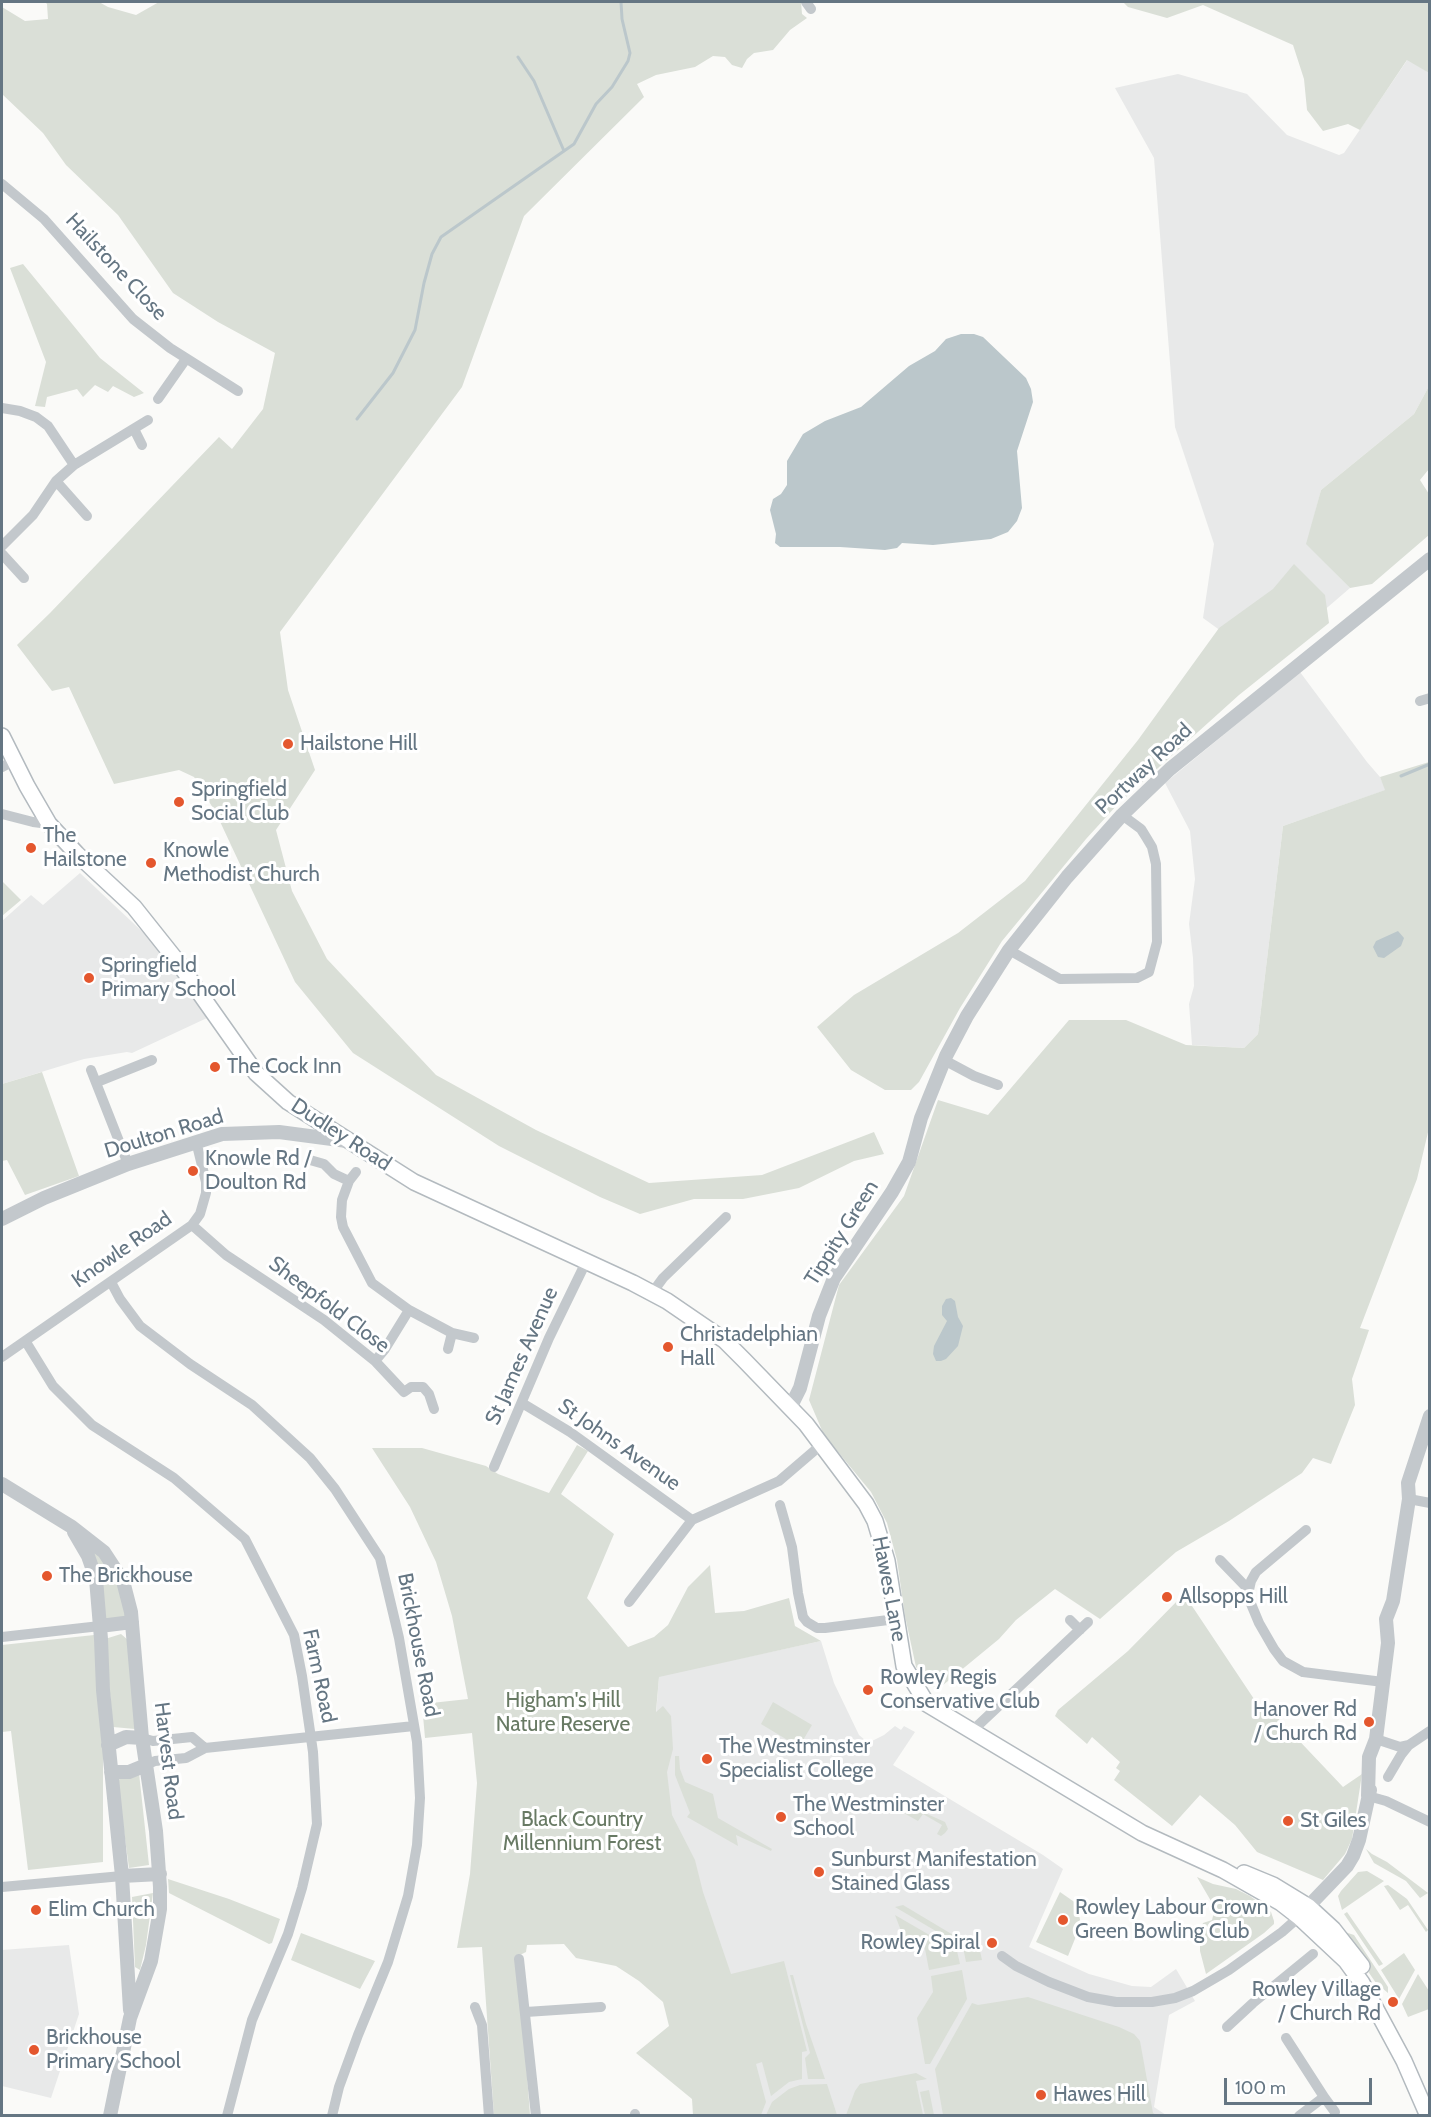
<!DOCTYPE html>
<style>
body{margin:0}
#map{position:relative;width:1431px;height:2117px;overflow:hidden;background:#fafaf8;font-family:Cabin,sans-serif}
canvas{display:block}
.frame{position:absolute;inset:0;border:3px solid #657683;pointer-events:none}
.scale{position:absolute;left:1224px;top:2078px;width:148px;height:27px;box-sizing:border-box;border:3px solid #657683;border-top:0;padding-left:8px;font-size:18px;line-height:21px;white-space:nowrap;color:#657683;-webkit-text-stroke:4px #fff;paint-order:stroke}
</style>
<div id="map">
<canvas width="1431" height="2117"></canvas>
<div class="frame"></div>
<div class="scale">100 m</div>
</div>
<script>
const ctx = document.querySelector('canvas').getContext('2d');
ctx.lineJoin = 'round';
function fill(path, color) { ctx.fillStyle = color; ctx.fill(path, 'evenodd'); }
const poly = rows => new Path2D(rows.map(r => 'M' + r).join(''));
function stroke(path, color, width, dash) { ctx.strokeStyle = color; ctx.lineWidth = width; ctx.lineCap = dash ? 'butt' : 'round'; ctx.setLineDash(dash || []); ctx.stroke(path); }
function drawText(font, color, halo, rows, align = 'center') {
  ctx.font = font + ' Cabin,sans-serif'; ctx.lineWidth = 6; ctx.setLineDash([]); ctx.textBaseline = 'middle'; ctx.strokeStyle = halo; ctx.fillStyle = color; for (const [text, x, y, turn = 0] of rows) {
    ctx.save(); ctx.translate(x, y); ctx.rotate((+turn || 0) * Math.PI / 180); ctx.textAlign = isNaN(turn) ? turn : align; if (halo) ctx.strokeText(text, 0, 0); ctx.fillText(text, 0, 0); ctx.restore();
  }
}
const built = poly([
 [1408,59,1429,73,1429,386,1414,414,1321,490,1307,544,1350,588,1264,662,1203,618,1214,544,1175,427,1154,158,1115,88,1178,74,1247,94,1287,135,1339,155,1344,153],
 [1300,672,1367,762,1380,777,1386,790,1283,826,1258,1034,1244,1048,1192,1045,1189,1004,1194,986,1193,958,1189,924,1195,879,1190,831,1165,783],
 [80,873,148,937,207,1018,132,1053,127,1052,84,1059,2,1084,2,921,31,895,43,905],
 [821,1641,834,1683,859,1735,865,1740,872,1741,884,1735,895,1726,901,1730,904,1726,915,1732,893,1765,1043,1855,1063,1869,1029,1947,1089,1974,1132,1986,1151,1987,1176,1969,1195,2001,1169,2015,1154,2107,1166,2115,748,2115,648,1821,659,1676],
 [69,1945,79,2014,51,2098,2,2086,2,1950]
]);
const green = poly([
 [45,2,99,2,108,7,136,15,159,2,801,2,802,14,807,18,790,30,773,50,754,53,747,59,742,68,732,65,725,57,713,56,695,67,656,75,637,84,644,97,524,216,462,387,280,632,288,690,315,770,276,830,292,891,327,959,436,1075,536,1130,649,1183,762,1175,874,1132,884,1154,854,1161,799,1188,743,1199,694,1199,640,1214,600,1197,499,1146,353,1053,295,982,216,813,194,777,179,770,114,784,69,687,52,691,17,645,50,613,219,437,232,449,263,409,275,353,218,322,173,293,118,215,66,165,43,133,2,94,2,7,25,21,48,19,47,4],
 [1123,2,1429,2,1429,73,1407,60,1360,130,1348,124,1323,131,1307,110,1304,79,1293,45,1203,5,1167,18,1128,7],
 [23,264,100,358,144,393,134,397,113,386,108,392,95,385,83,397,77,389,47,397,45,407,35,406,46,362,10,268],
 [1429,386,1429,469,1420,480,1429,494,1429,535,1372,584,1350,588,1306,544,1321,490,1414,414],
 [1294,564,1325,595,1329,623,1239,695,1117,805,1086,839,1002,941,960,1008,919,1082,911,1090,885,1090,851,1070,817,1027,854,995,958,933,1025,881,1138,740,1219,628,1273,589],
 [1429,762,1429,1128,1417,1179,1360,1328,1369,1330,1352,1379,1355,1405,1331,1464,1313,1458,1302,1473,1229,1521,1176,1552,1100,1619,1055,1589,1016,1620,999,1639,937,1690,916,1667,905,1616,897,1560,887,1523,871,1492,824,1435,809,1400,839,1285,904,1196,938,1100,988,1115,1069,1020,1126,1020,1186,1045,1244,1048,1258,1034,1283,826,1385,790,1380,777],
 [2,881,21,900,2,916],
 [42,1072,79,1176,25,1195,7,1160,2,1161,2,1084],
 [577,1445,588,1451,561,1494,614,1534,587,1598,628,1647,654,1637,668,1625,688,1587,710,1565,715,1613,744,1611,789,1598,795,1626,821,1641,659,1677,656,1712,663,1706,671,1716,673,1749,667,1772,672,1815,695,1860,703,1892,731,1974,784,1961,807,2051,802,2052,802,2079,789,2082,771,2096,762,2062,756,2064,766,2102,761,2115,693,2115,692,2099,636,2053,669,2026,663,2002,639,1981,616,1966,576,1958,564,1944,527,1945,526,1952,518,1956,530,2115,494,2115,482,1947,457,1948,470,1874,477,1783,472,1733,425,1738,422,1704,468,1699,452,1616,436,1562,410,1507,372,1448,422,1448,486,1466,498,1474,549,1493],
 [91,1544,113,1568,129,1620,103,1622],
 [1184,1594,1256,1702,1272,1712,1343,1787,1362,1774,1352,1839,1345,1854,1323,1880,1257,1852,1235,1825,1200,1795,1172,1826,1114,1780,1120,1771,1116,1768,1120,1762,1092,1737,1087,1744,1055,1716,1058,1710,1128,1651],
 [121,1634,128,1640,135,1729,113,1727,105,1639],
 [94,1635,103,1722,103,1862,28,1870,11,1731,2,1732,2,1645],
 [773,1702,812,1725,799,1747,761,1724],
 [675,1756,679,1756,680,1769,685,1782,713,1794,718,1818,772,1849,771,1851,736,1835,738,1846,687,1817,690,1813,675,1775],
 [139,1773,149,1865,129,1868,117,1780],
 [896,1800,945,1822,948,1829,945,1833,941,1836,937,1834,942,1825,923,1814,918,1821,902,1812,897,1812,891,1809,890,1804],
 [1366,1849,1372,1854,1387,1862,1428,1893,1420,1898,1406,1881,1374,1863],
 [1367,1871,1384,1881,1342,1910,1338,1896,1341,1891,1358,1872],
 [1197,1877,1213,1884,1236,1889,1250,1896,1265,1907,1271,1912,1274,1921,1274,1924,1264,1933,1206,1974,1200,1951,1200,1932,1203,1923,1212,1920,1215,1908],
 [168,1879,229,1899,280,1919,272,1943,269,1944,169,1893],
 [1388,1885,1407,1899,1428,1930,1426,1932,1408,1905,1400,1910,1384,1886],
 [1060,1892,1083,1908,1079,1915,1081,1924,1068,1956,1036,1942],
 [153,1893,146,1945,140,1970,135,1967,132,1897],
 [903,1905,980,1951,982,1960,966,1962,963,1947,895,1907],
 [1347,1912,1383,1964,1379,1966,1344,1914],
 [895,1915,957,1951,960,1964,929,1970,925,1949,903,1936],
 [1336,1929,1354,1935,1388,1987,1388,1993,1376,1983,1356,1954],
 [301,1933,375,1961,360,1989,291,1960],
 [1404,1953,1415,1970,1399,1999,1381,1970],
 [962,1970,967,1999,930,2064,925,2064,917,2018,933,1992,931,1976],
 [1418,1974,1429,1991,1429,2009,1408,2017,1402,2004],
 [790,1975,793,1975,806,2024,825,2079,808,2079,805,2058,810,2053],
 [1028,1997,1119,2027,1134,2034,1140,2041,1153,2113,1156,2115,943,2115,935,2069,972,2003,978,2005],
 [916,2073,927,2079,916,2081,923,2115,846,2115,855,2091,860,2084],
 [827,2084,837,2115,766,2115,772,2102,789,2089,800,2085],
 [929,2090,934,2115,925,2115,920,2092]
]);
const water = poly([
 [961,334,974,334,983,337,1026,378,1031,389,1033,402,1017,451,1022,508,1017,521,1008,532,991,539,933,545,902,543,897,548,885,550,840,547,780,547,775,543,776,534,770,510,773,499,781,494,787,485,787,461,803,434,825,421,861,407,909,366,935,351,946,339],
 [1398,931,1404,938,1401,946,1384,958,1378,957,1373,947,1376,941],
 [951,1298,955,1301,958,1317,963,1326,958,1346,946,1359,941,1361,936,1361,933,1354,934,1346,947,1321,942,1315,942,1306,946,1299]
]);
const stream = poly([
 [518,57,534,81,564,151],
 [357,419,393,373,415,330,424,283,432,254,441,237,574,144,596,104,612,87,628,61,630,53,622,19,621,2],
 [1401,776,1430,764]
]);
const minor = poly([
 [806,2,811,9],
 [2,184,44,219,133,319,170,348,238,391],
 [158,399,186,359],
 [2,408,20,411,36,417,48,426,74,465,56,481,33,515,2,546],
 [134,429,142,445],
 [74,465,148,420],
 [56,481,87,516],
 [2,554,24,578],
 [1420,701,1430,698],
 [2,767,13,761],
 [2,814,33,822,49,824],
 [1009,950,1060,979,1137,978,1149,972,1157,942,1156,864,1152,847,1146,837,1141,829,1122,815],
 [944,1060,974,1076,998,1085],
 [91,1070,128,1164],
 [97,1082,152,1060],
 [310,1160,324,1164,334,1174,349,1181],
 [356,1172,349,1181,342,1200,341,1217,343,1227,372,1283,409,1310,385,1349,375,1361],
 [192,1225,226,1255,324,1320,375,1361,404,1392,411,1387,423,1387,429,1394,434,1409],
 [111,1282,120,1299,140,1326,190,1364,252,1405,310,1458,335,1489,380,1558,399,1638,417,1742,420,1798,417,1845,408,1896,388,1962,358,2035,339,2087,332,2116],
 [652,1293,663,1278,726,1217],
 [409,1310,452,1333,474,1338],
 [26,1342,53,1386,92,1425,174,1478,245,1539,294,1635,302,1676,313,1752,317,1824,302,1888,288,1934,252,2020,227,2116],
 [448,1349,452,1333],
 [2,1357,192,1225,200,1214,206,1193,206,1182,196,1141],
 [522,1403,570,1432,692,1520],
 [494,1467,549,1338,586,1262],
 [1409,1499,1430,1503],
 [780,1505,792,1547,798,1593,803,1617,807,1622,817,1628,825,1628,896,1619],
 [1220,1560,1249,1590,1249,1599,1259,1623,1274,1649,1283,1661,1303,1672,1383,1682],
 [1249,1590,1251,1581,1256,1572,1306,1530],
 [629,1602,692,1520,779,1481,821,1445],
 [1070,1620,1080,1630],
 [2,1637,100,1626],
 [972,1731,1088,1622],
 [142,1738,153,1741,192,1737,205,1748],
 [1376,1739,1400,1747,1409,1745,1430,1731],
 [146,1765,155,1761,186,1758,205,1748,414,1726],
 [1388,1777,1401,1755,1409,1745],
 [1368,1796,1386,1801,1430,1822],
 [2,1887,122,1876],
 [1002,1956,1016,1966,1049,1982,1088,1997,1116,2002,1152,2002,1175,1998,1193,1991,1229,1970,1282,1932,1299,1917],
 [519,1959,536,2116],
 [475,2007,482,2025,489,2116],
 [526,2012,601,2007],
 [1227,2027,1253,2003,1313,1954],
 [1286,2038,1324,2097,1299,2116],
 [1324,2097,1335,2112],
 [635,2114,635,2116]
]);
const tertiary = poly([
 [2,1219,44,1198,128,1164,222,1134,279,1132,347,1141],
 [791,1406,800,1388,819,1316,834,1278,892,1192,909,1162,921,1118,946,1056,967,1016,1009,950,1067,877,1122,815,1170,769,1430,559],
 [2,1484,72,1527,104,1552,123,1581,131,1612,142,1738,156,1831,160,1887,160,1909,151,1961,130,2018,110,2116],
 [74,1532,88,1556,96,1579,101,1639,103,1690,122,1876,130,2010],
 [100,1626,132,1622],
 [108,1745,126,1737,142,1738],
 [111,1772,129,1772,146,1765],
 [1368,1796,1369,1757,1376,1739,1388,1643,1386,1619,1393,1601,1409,1499,1408,1483,1430,1416],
 [122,1876,160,1874],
 [1302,1913,1347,1866,1353,1856,1359,1840,1370,1790]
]);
const secondary = poly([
 [2,736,27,786,49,824,77,854,134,907,177,961,256,1073,288,1102,414,1182,633,1283,667,1301,724,1340,744,1360,806,1424,866,1504,875,1521,887,1561,904,1666,927,1704,1142,1833,1223,1870,1281,1903,1299,1917,1346,1961,1362,1983,1404,2061,1428,2116],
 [1244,1873,1273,1885,1309,1907,1333,1929,1362,1966]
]);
const markers = [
 [288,744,6,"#e4572e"],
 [179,802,6,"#e4572e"],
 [31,848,6,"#e4572e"],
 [151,863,6,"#e4572e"],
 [89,978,6,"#e4572e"],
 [215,1067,6,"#e4572e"],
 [193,1171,6,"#e4572e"],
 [668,1347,6,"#e4572e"],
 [47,1576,6,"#e4572e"],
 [1167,1597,6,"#e4572e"],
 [868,1690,6,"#e4572e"],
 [1369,1722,6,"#e4572e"],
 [707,1759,6,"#e4572e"],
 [781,1817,6,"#e4572e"],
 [1288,1821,6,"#e4572e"],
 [819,1872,6,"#e4572e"],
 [36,1910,6,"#e4572e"],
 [1063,1920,6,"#e4572e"],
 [992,1943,6,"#e4572e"],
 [1393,2002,6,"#e4572e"],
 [34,2050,6,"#e4572e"],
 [1041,2095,6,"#e4572e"]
];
const streetNames = [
 ["Hailstone Close",116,267,47],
 ["Portway Road",1144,769,-43],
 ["Doulton Road",164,1134,-17],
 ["Dudley Road",341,1135,33],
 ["Tippity Green",842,1233,-58],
 ["Knowle Road",122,1250,-35],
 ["Sheepfold Close",329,1305,37],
 ["St James Avenue",522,1356,-66],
 ["St Johns Avenue",619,1445,35],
 ["Hawes Lane",889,1589,79],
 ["Brickhouse Road",418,1645,79],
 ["Farm Road",319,1676,78],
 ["Harvest Road",168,1761,83]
];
const poiNames = [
 ["Hailstone Hill",300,744],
 ["Springfield",191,790],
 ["Social Club",191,814],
 ["The",43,836],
 ["Hailstone",43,860],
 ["Knowle",163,851],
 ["Methodist Church",163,875],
 ["Springfield",101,966],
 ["Primary School",101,990],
 ["The Cock Inn",227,1067],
 ["Knowle Rd /",205,1159],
 ["Doulton Rd",205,1183],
 ["Christadelphian",680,1335],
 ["Hall",680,1359],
 ["The Brickhouse",59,1576],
 ["Allsopps Hill",1179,1597],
 ["Rowley Regis",880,1678],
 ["Conservative Club",880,1702],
 ["Hanover Rd",1357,1710,"right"],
 ["/ Church Rd",1357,1734,"right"],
 ["The Westminster",719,1747],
 ["Specialist College",719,1771],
 ["The Westminster",793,1805],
 ["School",793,1829],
 ["St Giles",1300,1821],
 ["Sunburst Manifestation",831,1860],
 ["Stained Glass",831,1884],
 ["Rowley Labour Crown",1075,1908],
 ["Green Bowling Club",1075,1932],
 ["Elim Church",48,1910],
 ["Rowley Spiral",980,1943,"right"],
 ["Rowley Village",1381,1990,"right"],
 ["/ Church Rd",1381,2014,"right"],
 ["Brickhouse",46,2038],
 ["Primary School",46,2062],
 ["Hawes Hill",1053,2095]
];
const parkNames = [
 ["Higham's Hill",563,1701],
 ["Nature Reserve",563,1725],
 ["Black Country",582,1820],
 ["Millennium Forest",582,1844]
];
fill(built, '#e8e9e9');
fill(green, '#dadfd7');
fill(water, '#bbc7cb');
stroke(stream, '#bbc7cb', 3);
stroke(secondary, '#b3babf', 18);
stroke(minor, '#c3c8cc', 10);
stroke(tertiary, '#c3c8cc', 14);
stroke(secondary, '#fff', 15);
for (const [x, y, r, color] of markers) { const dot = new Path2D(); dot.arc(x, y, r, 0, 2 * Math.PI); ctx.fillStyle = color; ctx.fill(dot); stroke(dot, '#fff', 2); }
drawText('21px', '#657683', '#fff', streetNames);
drawText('21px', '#657683', '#fff', poiNames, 'left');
drawText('21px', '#687a64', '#fff', parkNames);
</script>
